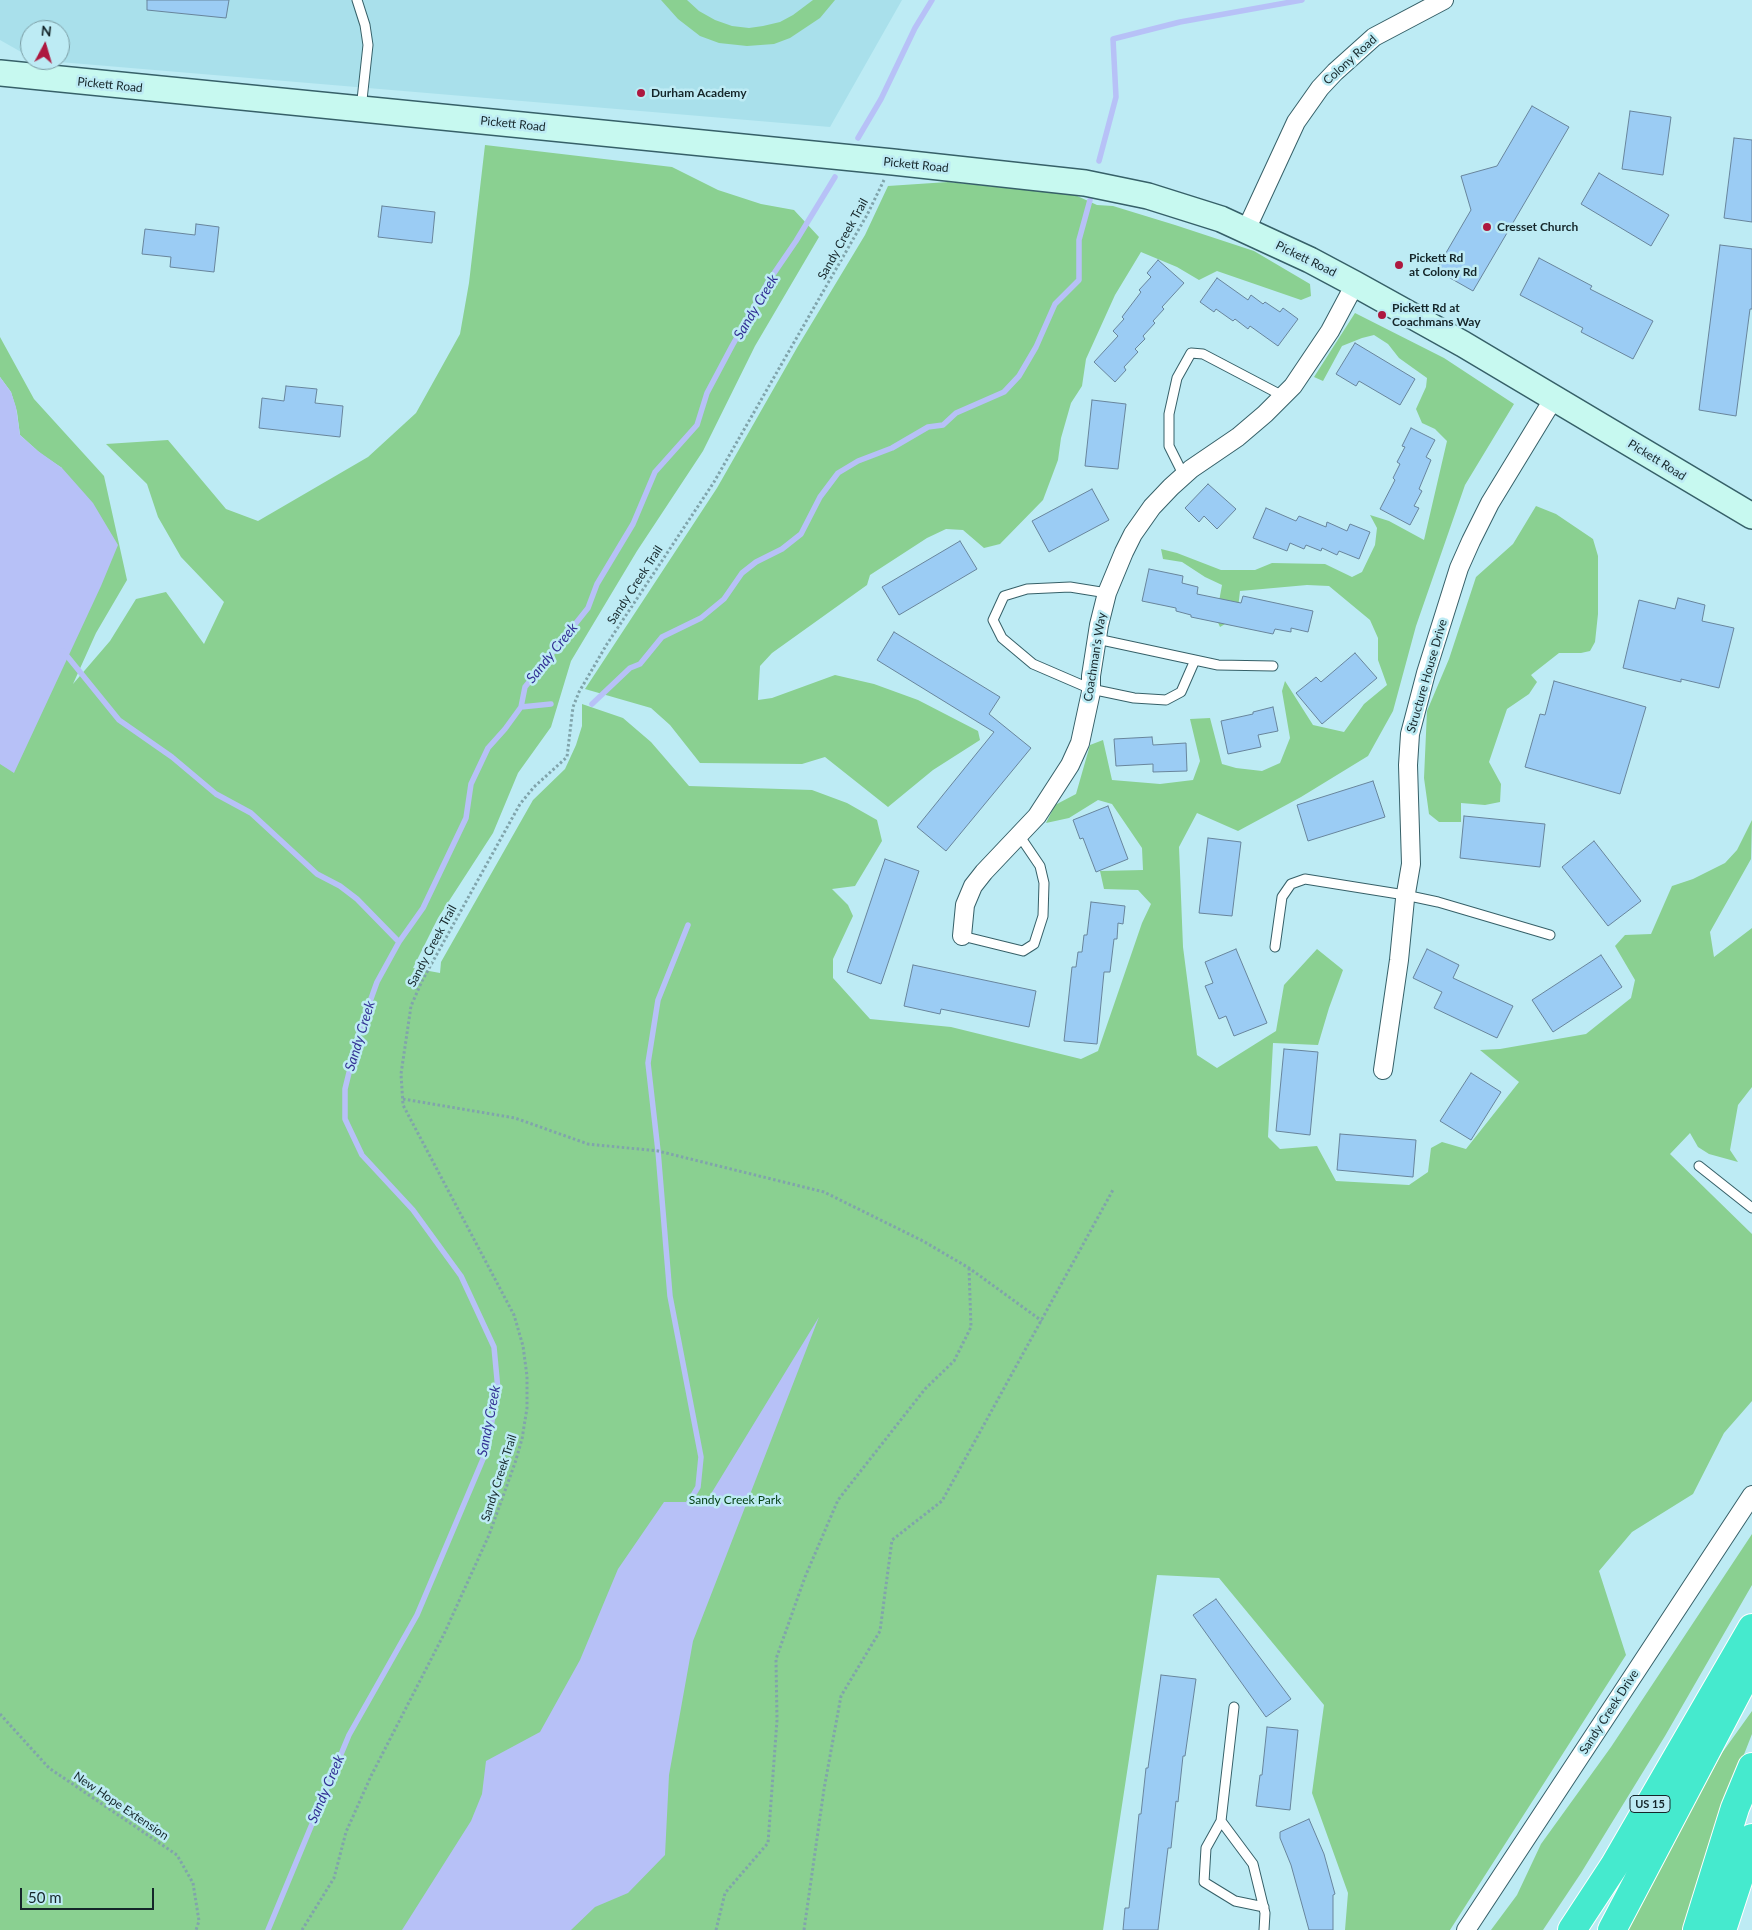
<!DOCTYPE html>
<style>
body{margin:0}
#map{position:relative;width:1752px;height:1930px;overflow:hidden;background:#bdebf4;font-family:Lato,sans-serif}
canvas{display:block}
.north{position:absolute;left:20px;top:20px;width:50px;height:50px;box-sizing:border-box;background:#bdebf4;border:1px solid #7a9ca3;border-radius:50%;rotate:6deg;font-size:14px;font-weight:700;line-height:20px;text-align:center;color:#15262a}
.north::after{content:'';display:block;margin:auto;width:18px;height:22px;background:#ad183f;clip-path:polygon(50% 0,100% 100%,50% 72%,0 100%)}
.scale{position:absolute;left:20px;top:1888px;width:134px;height:22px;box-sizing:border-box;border:2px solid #15262a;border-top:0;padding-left:6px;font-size:15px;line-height:18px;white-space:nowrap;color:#15262a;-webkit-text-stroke:4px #bdebf4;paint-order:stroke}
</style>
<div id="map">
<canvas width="1752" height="1930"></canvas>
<div class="north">N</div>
<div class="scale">50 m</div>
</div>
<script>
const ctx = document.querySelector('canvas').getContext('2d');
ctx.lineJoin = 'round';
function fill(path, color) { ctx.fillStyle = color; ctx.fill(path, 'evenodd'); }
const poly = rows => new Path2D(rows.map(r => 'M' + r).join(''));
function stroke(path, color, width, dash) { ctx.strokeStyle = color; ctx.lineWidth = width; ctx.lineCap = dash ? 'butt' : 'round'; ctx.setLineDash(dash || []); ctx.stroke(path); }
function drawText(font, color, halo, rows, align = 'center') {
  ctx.font = font + ' Lato,sans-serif'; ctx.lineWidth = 5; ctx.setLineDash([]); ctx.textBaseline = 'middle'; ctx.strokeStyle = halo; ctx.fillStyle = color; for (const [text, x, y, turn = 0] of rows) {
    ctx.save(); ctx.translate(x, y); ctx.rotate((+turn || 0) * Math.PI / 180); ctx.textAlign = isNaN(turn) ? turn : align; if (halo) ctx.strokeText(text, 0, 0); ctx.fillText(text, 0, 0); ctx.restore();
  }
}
const built = poly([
 [0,0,902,0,830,127,36,60,60,60,60,30,30,30,30,57,0,40]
]);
const green = poly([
 [661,0,687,0,699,11,715,20,732,26,749,28,763,26,780,22,793,15,813,0,835,0,820,18,790,38,774,44,747,46,719,43,700,36,678,19],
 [485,145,672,167,718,190,761,204,794,210,819,237,755,346,703,451,637,551,571,661,551,727,518,773,493,833,438,918,413,968,440,973,441,962,533,800,565,769,576,745,582,726,582,704,623,718,651,742,689,786,812,790,847,803,877,820,882,841,855,886,832,889,848,905,853,916,833,959,833,978,870,1019,951,1027,1081,1059,1098,1051,1142,923,1151,904,1138,890,1104,889,1100,871,1143,870,1142,848,1112,804,1098,800,1069,818,1046,823,1055,805,1076,794,1090,745,1103,740,1112,780,1160,784,1193,780,1200,761,1190,719,1210,718,1222,764,1236,768,1262,771,1280,763,1290,738,1282,691,1285,681,1313,725,1344,732,1364,704,1387,685,1378,660,1378,638,1370,620,1329,586,1307,585,1240,591,1237,617,1220,627,1216,618,1222,585,1205,577,1182,562,1163,559,1161,549,1177,553,1221,570,1255,570,1272,563,1325,564,1352,577,1362,572,1375,545,1377,528,1370,515,1389,521,1424,540,1447,441,1435,429,1422,423,1416,409,1426,387,1427,378,1399,358,1388,344,1374,335,1362,338,1342,346,1323,381,1314,377,1355,313,1444,358,1514,404,1465,485,1416,626,1393,711,1368,756,1301,797,1238,831,1197,813,1179,847,1183,947,1197,1055,1217,1068,1276,1031,1284,985,1317,949,1343,970,1329,1008,1318,1045,1273,1043,1268,1137,1280,1149,1317,1146,1336,1181,1409,1185,1428,1172,1431,1148,1442,1142,1466,1149,1519,1082,1480,1050,1500,1049,1586,1034,1631,998,1635,980,1615,946,1625,935,1651,934,1672,886,1693,879,1725,863,1737,850,1752,820,1751,859,1710,932,1714,957,1752,928,1752,1087,1738,1105,1730,1150,1738,1162,1709,1154,1698,1147,1690,1133,1670,1154,1752,1234,1752,1401,1724,1433,1693,1494,1632,1532,1599,1571,1626,1655,1450,1930,1345,1930,1348,1893,1312,1793,1324,1705,1219,1578,1157,1575,1103,1930,0,1930,0,763,62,468,41,454,20,435,17,412,11,392,0,377,0,337,34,399,104,476,127,580,96,633,73,684,110,641,136,599,166,592,204,644,224,602,181,557,158,517,147,484,106,444,168,440,226,509,258,521,368,457,416,413,460,334,469,283],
 [948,182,1075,195,1097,205,1113,206,1175,225,1254,251,1310,284,1311,296,1301,300,1217,271,1199,280,1177,267,1141,252,1115,295,1086,359,1082,386,1071,403,1061,438,1058,460,1043,500,1000,544,984,548,963,530,946,529,927,538,870,575,867,585,772,653,760,666,758,700,772,698,835,675,874,684,918,700,978,731,980,740,933,770,888,807,825,757,802,764,700,763,670,725,651,708,585,689,717,488,798,346,865,235,888,186],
 [1536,506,1556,514,1593,539,1598,556,1598,614,1595,642,1590,651,1581,653,1559,653,1531,675,1537,682,1529,694,1507,709,1489,762,1501,784,1500,802,1485,805,1461,803,1461,822,1439,822,1429,814,1424,778,1427,711,1449,659,1476,577,1513,544],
 [1752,1534,1752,1585,1665,1736,1581,1873,1543,1930,1491,1930,1517,1895,1541,1844,1611,1747],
 [1752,1711,1752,1734,1716,1826,1682,1930,1626,1930,1722,1753]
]);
const water = poly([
 [0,377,11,392,16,407,20,435,38,451,62,468,93,503,118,545,101,586,14,773,0,764],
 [819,1317,693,1641,669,1775,665,1855,628,1893,595,1907,571,1930,402,1930,471,1821,482,1794,486,1761,540,1732,580,1660,618,1569,664,1502,706,1502]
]);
const stream = poly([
 [858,138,881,99,915,28,932,0],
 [1099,161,1116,97,1113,39,1180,22,1302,0],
 [63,651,119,720,172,757,216,794,251,813,317,874,340,886,357,899,399,942],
 [592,704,630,668,640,664,662,637,701,618,724,599,742,573,756,562,782,549,801,534,820,497,838,473,858,461,892,448,928,427,943,425,956,413,1004,392,1019,376,1036,347,1055,304,1079,280,1079,240,1090,200],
 [521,707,551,704],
 [685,1509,698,1487,701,1457,670,1296,658,1151,648,1063,658,1000,688,925],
 [268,1930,349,1735,417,1615,486,1452,498,1390,494,1347,461,1276,413,1210,362,1155,345,1119,345,1089,359,1032,377,982,399,942,423,908,466,818,471,784,488,748,505,729,521,707,525,687,588,608,597,584,633,524,655,472,697,425,707,393,732,346,768,282,796,241,835,177]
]);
const building = poly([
 [147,0,229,0,226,18,147,10,147,0],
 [1532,106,1569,127,1473,291,1436,270,1471,210,1461,176,1497,166,1532,106],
 [1630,111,1671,117,1663,175,1622,169,1630,111],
 [1734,138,1752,140,1752,222,1724,218,1734,138],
 [1599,173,1669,215,1651,246,1581,204,1599,173],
 [382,206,435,212,432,243,378,237,382,206],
 [196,224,219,227,214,272,170,267,171,257,142,254,145,229,195,235,196,224],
 [1720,245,1752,249,1752,309,1750,309,1736,416,1699,410,1720,245],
 [1539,258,1592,286,1590,289,1653,321,1633,359,1581,332,1583,328,1520,295,1539,258],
 [1158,260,1184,283,1162,307,1164,309,1153,321,1155,323,1143,336,1145,339,1135,349,1138,352,1124,367,1126,370,1115,382,1094,362,1118,336,1113,331,1124,319,1122,317,1141,292,1139,290,1151,277,1147,273,1158,260],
 [1217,278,1248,300,1251,295,1263,304,1265,302,1280,312,1283,308,1298,319,1278,346,1250,326,1248,329,1235,319,1233,321,1216,309,1214,312,1200,302,1217,278],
 [1355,343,1415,379,1400,405,1359,381,1356,386,1336,374,1355,343],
 [286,386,317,389,315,403,343,406,340,437,259,428,262,398,284,401,286,386],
 [1092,400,1126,404,1118,469,1085,466,1092,400],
 [1411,428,1435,440,1426,457,1431,460,1419,489,1422,491,1414,506,1419,508,1410,525,1380,509,1395,480,1393,478,1400,464,1397,462,1405,447,1402,446,1411,428],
 [1208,484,1236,509,1217,529,1204,516,1199,522,1185,508,1208,484],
 [1092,489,1109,520,1049,552,1032,521,1092,489],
 [1266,508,1296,521,1299,516,1326,527,1327,522,1347,531,1350,524,1370,532,1359,559,1339,551,1337,555,1322,548,1321,551,1306,545,1304,549,1290,543,1287,551,1253,538,1266,508],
 [960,541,977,569,899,615,882,587,960,541],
 [1149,569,1183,576,1182,583,1198,587,1197,594,1241,603,1243,596,1313,611,1308,632,1291,628,1291,632,1275,629,1273,634,1191,617,1191,615,1176,611,1176,608,1142,601,1149,569],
 [1678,598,1705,605,1702,621,1734,628,1719,688,1681,679,1681,682,1623,668,1639,600,1675,609,1678,598],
 [894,632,1000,697,989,714,1031,748,946,851,917,827,994,732,877,660,894,632],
 [1355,653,1377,678,1322,724,1296,693,1316,677,1321,682,1355,653],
 [1554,681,1646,707,1620,794,1525,767,1540,714,1545,715,1554,681],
 [1273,707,1278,731,1258,735,1261,747,1228,754,1221,721,1253,714,1253,712,1273,707],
 [1152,737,1153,745,1186,743,1187,771,1153,772,1153,764,1116,766,1114,739,1152,737],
 [1373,781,1385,817,1308,841,1297,805,1373,781],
 [1108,806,1128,859,1096,872,1083,838,1080,839,1073,820,1108,806],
 [1464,816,1545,824,1540,867,1460,858,1464,816],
 [1208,838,1241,842,1232,916,1199,913,1208,838],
 [1594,841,1641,901,1608,926,1562,867,1594,841],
 [885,859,919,871,881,984,847,972,885,859],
 [1091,902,1125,906,1123,924,1118,923,1117,939,1114,939,1110,972,1104,972,1097,1044,1064,1041,1072,967,1076,967,1078,952,1082,952,1084,935,1087,935,1091,902],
 [1236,949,1267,1023,1234,1036,1226,1016,1219,1019,1205,986,1213,983,1205,962,1236,949],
 [1427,949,1459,965,1453,978,1513,1006,1497,1038,1434,1008,1442,992,1413,978,1427,949],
 [1601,955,1622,987,1553,1032,1532,1000,1601,955],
 [913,965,1036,991,1029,1027,941,1009,940,1014,904,1006,913,965],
 [1284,1049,1318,1052,1310,1135,1276,1131,1284,1049],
 [1471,1073,1501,1092,1471,1140,1440,1121,1471,1073],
 [1340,1134,1416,1140,1413,1177,1337,1170,1340,1134],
 [1216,1599,1291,1699,1266,1717,1193,1615,1216,1599],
 [1161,1675,1196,1679,1185,1756,1183,1756,1178,1802,1176,1801,1171,1848,1168,1848,1158,1930,1123,1930,1125,1908,1129,1908,1139,1814,1141,1814,1146,1768,1148,1768,1161,1675],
 [1267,1727,1298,1730,1290,1810,1256,1806,1260,1775,1262,1775,1267,1727],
 [1309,1819,1324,1854,1335,1894,1333,1895,1333,1930,1309,1930,1291,1865,1280,1838,1280,1832,1309,1819]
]);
const path = poly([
 [403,1099,515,1118,588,1144,658,1151,824,1192,923,1241,969,1268,1042,1321],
 [0,1714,49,1768,177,1855,193,1883,199,1921,196,1930],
 [302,1930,334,1878,346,1832,371,1776,444,1634,489,1535,515,1463,522,1439,527,1408,527,1376,523,1346,514,1315,403,1105,401,1074,411,1006,422,981,520,804,534,787,567,757,573,707,579,692,607,644,714,482,867,215,884,180],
 [716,1930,725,1893,768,1843,777,1720,776,1659,805,1577,838,1500,925,1389,954,1361,971,1327,969,1268],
 [804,1930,824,1789,841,1696,880,1631,892,1540,942,1501,1114,1188]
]);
const lane = poly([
 [357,0,365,25,368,45,361,109],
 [1184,476,1169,446,1169,414,1177,378,1191,353,1203,354,1283,396],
 [1107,593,1070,587,1027,589,1004,596,993,620,1002,638,1033,664,1091,689,1134,698,1166,700,1181,692,1195,660],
 [1097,639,1218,665,1273,666],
 [962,936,1023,951,1034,944,1043,916,1044,883,1040,866,1019,835],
 [1275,947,1282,897,1291,884,1305,879,1405,895,1438,902,1550,935],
 [1699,1166,1752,1208],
 [1234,1707,1221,1821,1253,1864,1265,1913,1264,1930],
 [1221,1821,1206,1848,1204,1882,1235,1901,1264,1907]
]);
const street = poly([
 [1246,230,1296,122,1320,88,1335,72,1374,37,1444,0],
 [962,936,965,905,973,886,984,872,1037,816,1070,765,1080,743,1091,692,1091,676,1099,625,1107,593,1124,552,1133,534,1152,507,1171,487,1191,469,1238,437,1265,414,1293,386,1330,331,1355,284],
 [1383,1070,1399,960,1405,899,1411,864,1408,765,1410,734,1426,673,1459,568,1471,541,1490,503,1554,398],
 [1466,1930,1752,1495]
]);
const secondary = poly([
 [0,73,893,162,1085,183,1148,196,1221,219,1310,260,1355,284,1463,344,1752,516]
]);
const highway = poly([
 [1572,1930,1614,1866,1752,1628],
 [1612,1930,1752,1664],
 [1697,1930,1735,1808,1752,1767],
 [1722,1930,1752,1838]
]);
const markers = [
 [641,93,5,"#ad183f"],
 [1487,227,5,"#ad183f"],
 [1399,265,5,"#ad183f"],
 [1382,315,5,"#ad183f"]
];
const shields = [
 [1650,1804,40]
];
const shieldNames = [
 ["US 15",1650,1804]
];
const streetNames = [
 ["Colony Road",1350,60,-42],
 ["Pickett Road",110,85,6],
 ["Pickett Road",513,124,6],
 ["Pickett Road",916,165,6],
 ["Sandy Creek Trail",843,239,-61],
 ["Pickett Road",1306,259,26],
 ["Pickett Road",1657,460,32],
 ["Sandy Creek Trail",635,585,-57],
 ["Coachman's Way",1095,657,-81],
 ["Structure House Drive",1427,676,-74],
 ["Sandy Creek Trail",432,946,-62],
 ["Sandy Creek Trail",499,1478,-72],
 ["Sandy Creek Drive",1609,1712,-57],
 ["New Hope Extension",121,1806,34]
];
const poiNames = [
 ["Durham Academy",651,93],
 ["Cresset Church",1497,227],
 ["Pickett Rd",1409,258],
 ["at Colony Rd",1409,272],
 ["Pickett Rd at",1392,308],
 ["Coachmans Way",1392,322]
];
const parkNames = [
 ["Sandy Creek Park",735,1500]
];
const waterNames = [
 ["Sandy Creek",756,307,-59],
 ["Sandy Creek",552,653,-51],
 ["Sandy Creek",360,1036,-73],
 ["Sandy Creek",489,1421,-79],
 ["Sandy Creek",326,1789,-67]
];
fill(built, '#a9e0eb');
fill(green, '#8ad091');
fill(water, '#b7c1f7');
stroke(stream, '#b7c1f7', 5.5);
fill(building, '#9bccf4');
stroke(building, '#68859c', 1);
stroke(lane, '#366068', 11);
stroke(street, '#366068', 20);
stroke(secondary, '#366068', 28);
stroke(highway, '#fff', 30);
stroke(path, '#80a4ab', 3, [2.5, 2.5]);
stroke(lane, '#fff', 9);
stroke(street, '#fff', 18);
stroke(secondary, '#c7f9f0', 25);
stroke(highway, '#45eace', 28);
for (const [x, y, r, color] of markers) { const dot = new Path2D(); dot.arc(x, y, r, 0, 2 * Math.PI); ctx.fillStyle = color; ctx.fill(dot); stroke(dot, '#bdebf4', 2); }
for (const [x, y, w] of shields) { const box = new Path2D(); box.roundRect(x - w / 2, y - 8.5, w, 17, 4); ctx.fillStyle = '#bdebf4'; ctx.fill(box); stroke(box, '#15262a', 1); }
drawText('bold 11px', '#15262a', null, shieldNames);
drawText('12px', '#15262a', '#bdebf4', streetNames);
drawText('bold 12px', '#15262a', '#bdebf4', poiNames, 'left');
drawText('12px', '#064215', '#bdebf4', parkNames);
drawText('italic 14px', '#333295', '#bdebf4', waterNames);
</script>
